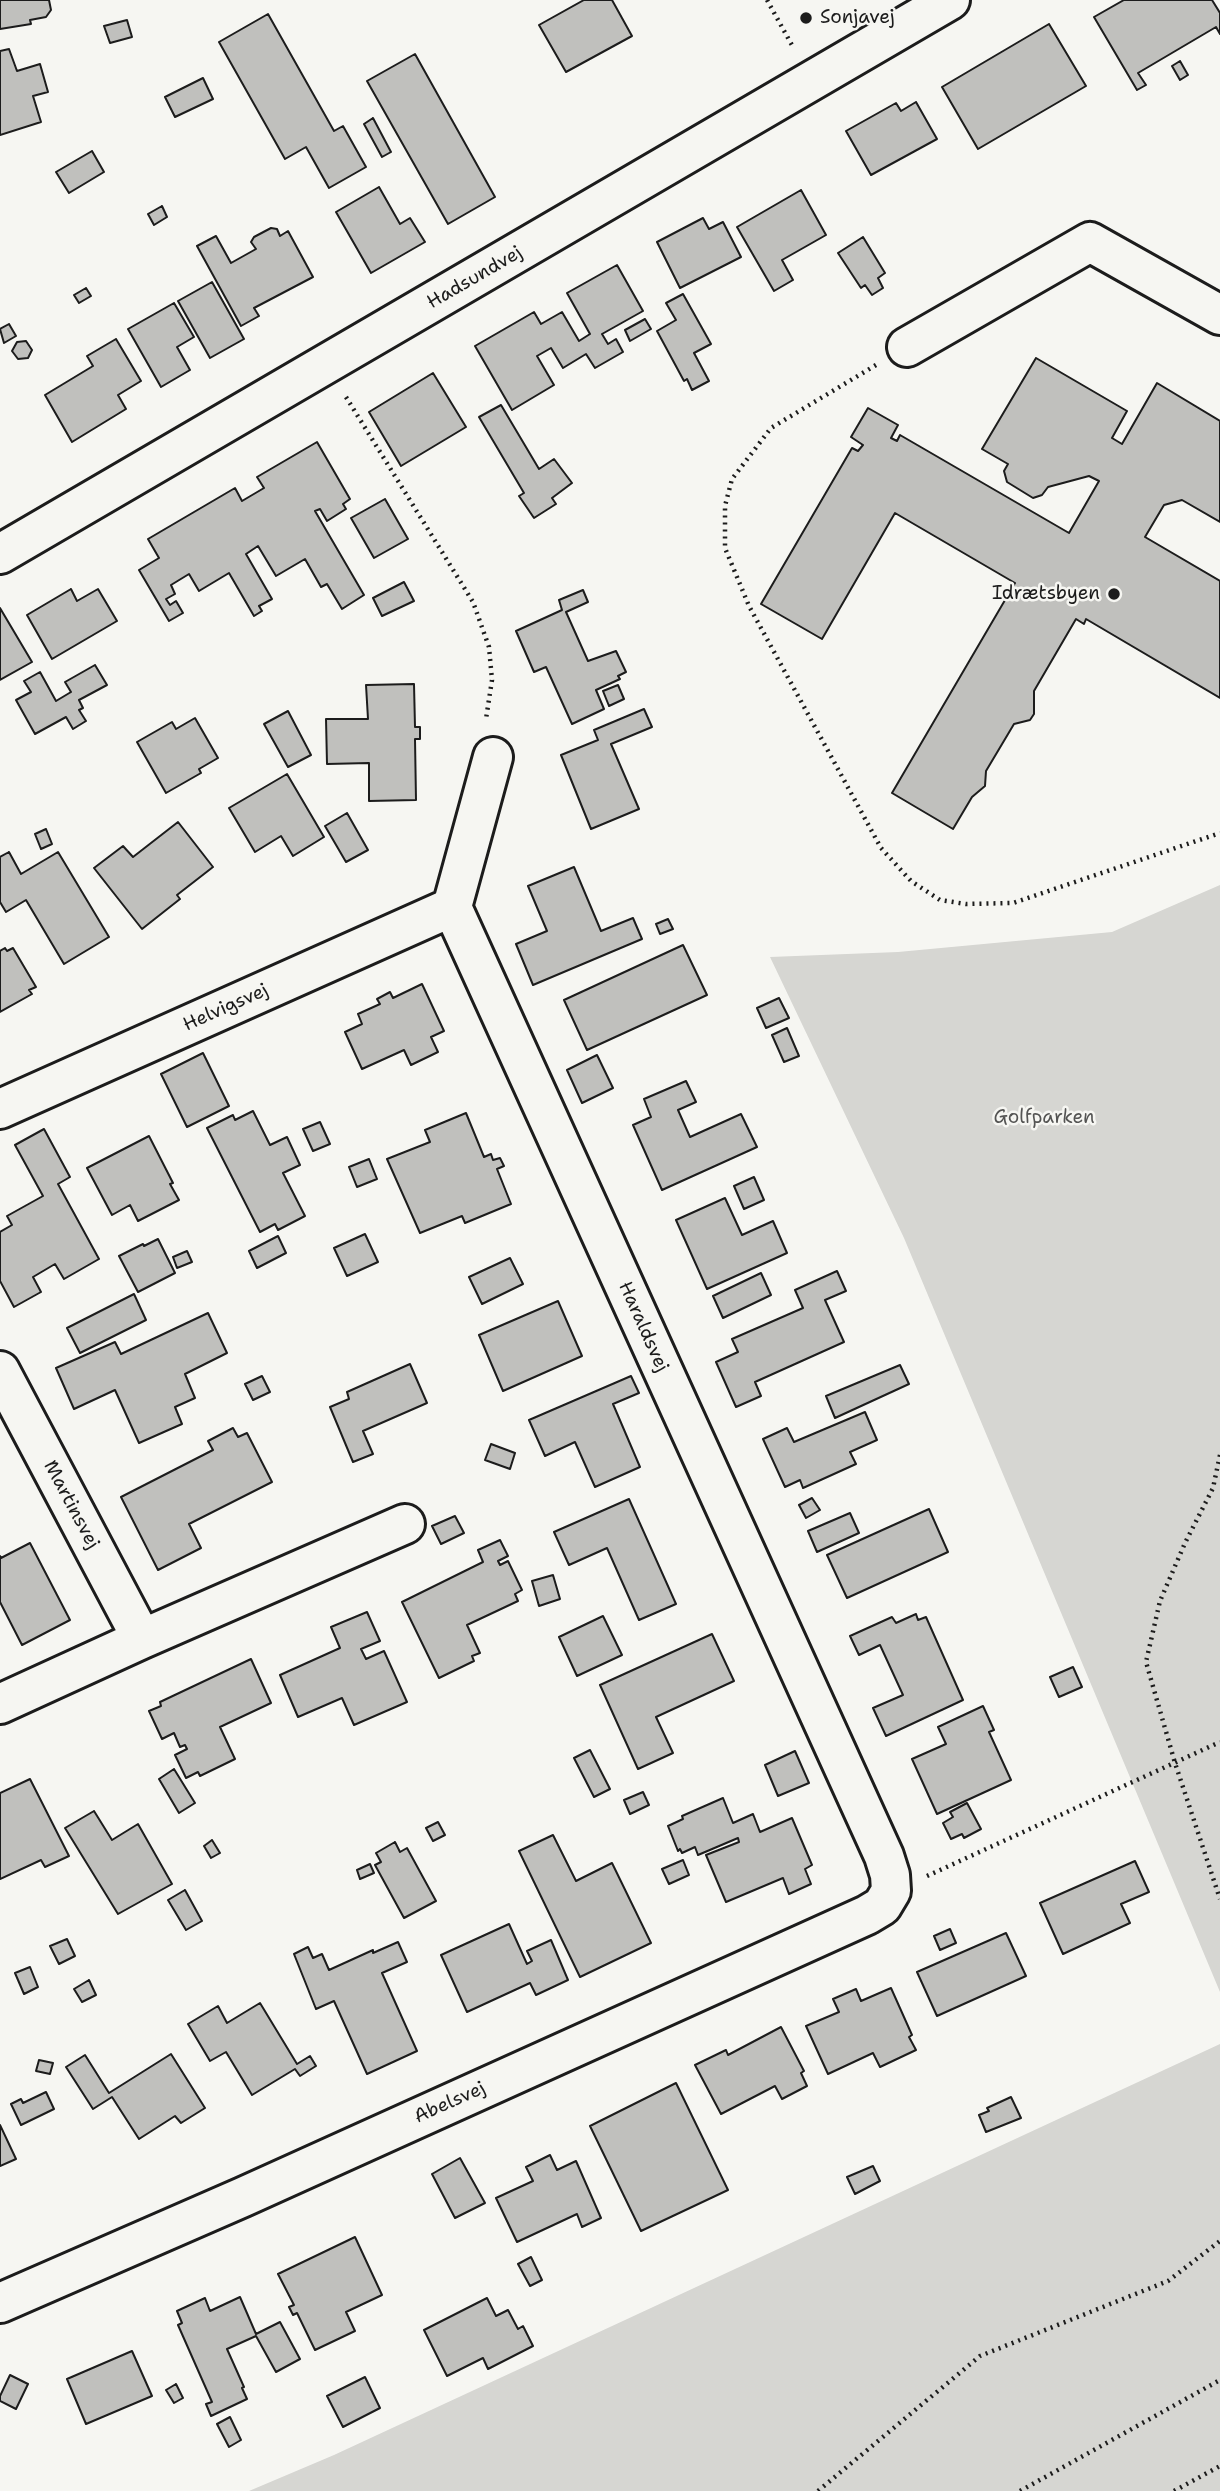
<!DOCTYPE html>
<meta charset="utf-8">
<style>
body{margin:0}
canvas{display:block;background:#f6f6f2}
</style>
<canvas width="1220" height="2491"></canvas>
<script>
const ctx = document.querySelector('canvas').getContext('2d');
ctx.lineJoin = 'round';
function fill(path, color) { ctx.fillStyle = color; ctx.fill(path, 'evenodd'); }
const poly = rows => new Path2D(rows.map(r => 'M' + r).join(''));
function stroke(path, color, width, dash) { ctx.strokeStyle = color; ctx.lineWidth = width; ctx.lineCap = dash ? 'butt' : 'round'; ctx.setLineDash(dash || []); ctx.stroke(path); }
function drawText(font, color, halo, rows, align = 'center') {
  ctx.font = font + ' "Shantell Sans",sans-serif'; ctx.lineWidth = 5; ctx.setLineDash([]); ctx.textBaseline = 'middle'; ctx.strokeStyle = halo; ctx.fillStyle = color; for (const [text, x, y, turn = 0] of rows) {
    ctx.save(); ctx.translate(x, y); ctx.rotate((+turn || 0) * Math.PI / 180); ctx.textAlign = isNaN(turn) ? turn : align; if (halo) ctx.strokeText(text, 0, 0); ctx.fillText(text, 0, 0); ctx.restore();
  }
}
const green = poly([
 [1220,885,1220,1992,904,1238,770,957,898,952,1112,932],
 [1220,2044,1220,2491,249,2491,334,2455]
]);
const building = poly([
 [0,0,49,0,51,10,46,17,30,20,31,24,0,29,0,0],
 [584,0,612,0,632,36,566,72,539,25,584,0],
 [1124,0,1212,0,1220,13,1220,34,1216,27,1138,73,1146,85,1137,90,1094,17,1124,0],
 [268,14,334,131,343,126,366,167,329,188,306,147,285,159,219,42,268,14],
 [127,20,132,37,110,43,104,26,127,20],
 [1049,24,1086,86,978,149,942,87,1049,24],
 [9,49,17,71,40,64,48,92,33,96,41,122,0,135,0,51,9,49],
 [415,54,495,197,448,224,367,81,415,54],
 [1180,61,1188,75,1180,80,1172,66,1180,61],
 [203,78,213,99,175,117,165,97,203,78],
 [916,102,937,139,871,175,846,131,896,103,901,111,916,102],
 [373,118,391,152,382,157,364,124,373,118],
 [92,151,104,172,69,193,56,172,92,151],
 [379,187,400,224,410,218,425,242,371,273,336,212,379,187],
 [801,190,826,235,782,260,793,280,774,291,737,227,801,190],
 [162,206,167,217,154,225,148,214,162,206],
 [703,218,709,229,723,222,741,257,680,288,657,242,703,218],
 [271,228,277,229,280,236,288,231,313,277,254,308,259,316,241,326,197,246,216,236,231,263,256,249,251,242,254,237,271,228],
 [863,237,885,273,878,278,883,288,872,295,865,285,861,288,838,253,863,237],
 [617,265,643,311,602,334,608,344,616,339,623,352,595,368,586,354,563,368,551,348,537,356,554,385,512,410,475,346,534,312,541,324,562,312,579,341,590,334,567,293,617,265],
 [212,282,244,339,210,358,178,301,212,282],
 [86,288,91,296,79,303,74,295,86,288],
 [683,294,711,344,694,353,709,381,692,390,687,379,684,381,657,331,676,320,666,303,683,294],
 [174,303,194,337,177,347,190,370,161,387,128,329,174,303],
 [645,319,651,329,630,341,625,330,645,319],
 [9,324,16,336,4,343,0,329,9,324],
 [116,339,141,381,118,395,126,409,72,442,45,395,93,366,87,356,116,339],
 [26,341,32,350,28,358,18,359,12,351,17,342,26,341],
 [1036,358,1127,411,1112,438,1122,444,1157,383,1220,421,1220,522,1182,500,1164,505,1145,537,1220,581,1220,698,1086,619,1084,624,1076,619,1034,691,1034,714,1030,720,1014,724,986,771,985,786,972,797,953,829,892,793,1015,583,895,513,822,639,761,604,852,448,858,451,863,445,851,437,868,408,898,425,891,438,897,441,900,435,1069,533,1099,481,1089,476,1048,487,1042,495,1033,498,1007,482,1004,471,1008,464,982,449,1036,358],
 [433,373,466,427,401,466,369,412,433,373],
 [501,405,539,469,554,459,572,483,552,498,556,504,534,518,519,496,524,493,479,417,501,405],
 [317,442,350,499,343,504,346,509,327,521,320,509,315,511,364,595,342,609,327,584,321,587,305,559,276,576,258,546,246,554,272,599,259,606,262,611,254,616,229,573,199,591,189,574,171,585,175,594,166,599,170,605,176,601,183,613,169,621,139,570,159,558,148,539,235,488,242,501,264,488,257,477,317,442],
 [385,499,408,539,374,558,351,518,385,499],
 [404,582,414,601,382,616,373,598,404,582],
 [71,589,77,601,98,589,117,621,52,659,27,615,71,589],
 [583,590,588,602,566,612,588,661,616,651,626,672,618,676,620,679,596,690,604,709,572,724,546,667,534,672,516,631,562,610,559,600,583,590],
 [0,608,32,662,0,680,0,608],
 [95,665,107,685,79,700,83,708,79,710,86,721,73,729,66,717,35,734,16,700,31,692,24,681,40,672,56,701,71,692,65,682,95,665],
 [414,684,415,727,420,727,420,739,415,739,416,800,369,801,369,763,327,764,326,719,368,719,366,685,414,684],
 [618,685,624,699,609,706,603,691,618,685],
 [644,709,652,727,611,744,639,809,591,829,561,755,598,740,594,730,644,709],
 [288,711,311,755,288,767,264,724,288,711],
 [195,718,218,758,199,769,201,773,166,793,137,742,172,722,176,729,195,718],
 [287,774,324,837,293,856,281,836,255,852,229,808,287,774],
 [347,813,368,850,346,862,325,826,347,813],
 [178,822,213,867,177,895,180,899,142,929,94,868,123,846,133,857,178,822],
 [46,829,52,844,41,849,35,834,46,829],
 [9,852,21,874,58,852,109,937,64,964,26,900,6,912,0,902,0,857,9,852],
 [574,867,601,931,633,918,642,939,533,985,516,944,547,931,528,886,574,867],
 [668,919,673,929,660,934,656,924,668,919],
 [683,945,707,995,587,1050,564,1000,683,945],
 [5,948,7,951,13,948,36,987,29,990,32,994,0,1012,0,951,5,948],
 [422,984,444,1031,431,1037,438,1052,411,1065,404,1050,362,1069,345,1032,362,1024,358,1014,380,1004,377,999,390,992,393,998,422,984],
 [779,998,789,1018,766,1028,757,1008,779,998],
 [787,1028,799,1056,784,1062,772,1035,787,1028],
 [203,1053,229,1106,187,1127,161,1074,203,1053],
 [597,1055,613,1088,582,1103,567,1070,597,1055],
 [686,1081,696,1102,678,1110,690,1137,741,1114,757,1147,662,1190,633,1125,651,1117,644,1099,686,1081],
 [253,1111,270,1145,287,1137,300,1165,283,1173,305,1216,278,1230,275,1224,260,1232,207,1128,233,1115,235,1120,253,1111],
 [466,1113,484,1157,491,1154,493,1160,500,1158,504,1166,497,1169,511,1204,465,1223,462,1216,420,1233,387,1159,430,1142,425,1130,466,1113],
 [320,1122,330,1144,313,1151,303,1129,320,1122],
 [44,1129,70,1177,58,1184,99,1259,64,1279,55,1264,33,1277,41,1292,14,1307,0,1281,0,1232,12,1225,7,1216,43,1196,15,1145,44,1129],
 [149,1136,173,1183,170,1184,179,1200,138,1221,130,1205,112,1215,87,1168,149,1136],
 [369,1159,377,1179,357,1187,349,1167,369,1159],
 [754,1177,764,1200,744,1209,734,1186,754,1177],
 [725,1198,742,1235,773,1221,787,1253,707,1289,676,1220,725,1198],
 [365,1234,378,1262,347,1276,334,1248,365,1234],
 [278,1236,286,1253,257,1268,249,1251,278,1236],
 [158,1239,175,1273,138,1292,119,1256,143,1244,144,1246,158,1239],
 [187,1251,192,1262,177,1268,173,1257,187,1251],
 [510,1258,523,1284,482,1304,469,1277,510,1258],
 [837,1271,846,1291,825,1300,844,1342,755,1382,761,1396,736,1407,716,1362,738,1352,732,1339,803,1308,795,1290,837,1271],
 [761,1273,771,1295,723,1318,713,1296,761,1273],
 [134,1294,146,1320,80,1353,67,1328,134,1294],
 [558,1301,582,1356,503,1391,479,1335,558,1301],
 [208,1313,227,1353,185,1374,195,1398,175,1407,182,1424,139,1443,115,1390,74,1409,56,1368,115,1342,121,1354,208,1313],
 [410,1364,427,1403,363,1431,373,1454,353,1462,330,1407,349,1399,347,1392,410,1364],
 [900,1365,909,1384,835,1418,826,1396,900,1365],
 [262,1376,270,1392,253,1400,245,1384,262,1376],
 [631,1376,639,1393,613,1404,640,1467,595,1487,575,1442,545,1456,529,1420,631,1376],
 [865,1412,877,1440,850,1452,856,1464,803,1488,800,1480,785,1487,763,1439,787,1428,794,1442,865,1412],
 [233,1428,238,1437,247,1433,272,1482,189,1524,201,1548,158,1570,121,1497,213,1450,208,1441,233,1428],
 [491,1444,515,1453,510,1469,485,1460,491,1444],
 [812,1498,820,1510,806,1518,799,1505,812,1498],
 [629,1499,676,1604,639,1620,607,1548,569,1565,554,1532,629,1499],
 [929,1509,948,1552,847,1598,827,1555,929,1509],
 [850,1513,859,1533,817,1552,808,1531,850,1513],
 [455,1516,464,1533,441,1544,432,1526,455,1516],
 [500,1540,508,1556,498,1561,500,1565,508,1561,522,1590,515,1594,518,1601,467,1625,480,1653,472,1656,474,1661,439,1678,402,1602,483,1562,478,1550,500,1540],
 [30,1543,70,1620,22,1645,0,1602,0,1556,1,1558,30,1543],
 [553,1575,560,1599,539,1606,532,1581,553,1575],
 [367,1612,380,1641,361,1649,366,1659,384,1651,407,1702,354,1725,342,1698,298,1717,280,1675,340,1648,331,1627,367,1612],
 [916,1614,918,1620,926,1617,963,1700,886,1736,873,1708,903,1695,880,1645,859,1655,850,1636,892,1617,896,1623,916,1614],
 [603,1616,622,1655,577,1676,559,1637,603,1616],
 [712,1634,734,1681,656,1717,673,1753,638,1769,600,1685,712,1634],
 [251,1659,271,1703,220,1727,235,1759,200,1776,198,1772,186,1778,175,1755,187,1749,185,1745,180,1747,174,1733,162,1739,149,1711,161,1706,160,1702,251,1659],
 [1073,1667,1082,1687,1059,1697,1050,1677,1073,1667],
 [983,1706,994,1730,989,1732,1011,1780,937,1814,912,1759,946,1744,938,1727,983,1706],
 [590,1750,610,1789,594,1797,574,1758,590,1750],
 [795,1751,809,1783,778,1796,765,1765,795,1751],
 [174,1769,195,1803,179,1813,159,1779,174,1769],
 [30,1779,69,1856,45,1867,41,1860,0,1879,0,1793,30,1779],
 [643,1792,649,1805,630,1814,624,1800,643,1792],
 [723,1798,733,1823,753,1814,760,1832,792,1818,812,1865,805,1869,811,1884,789,1894,783,1878,726,1902,706,1855,739,1842,738,1838,698,1855,695,1847,682,1853,680,1849,678,1851,668,1826,683,1819,682,1816,723,1798],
 [967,1803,981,1829,964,1838,962,1834,951,1839,943,1823,953,1817,950,1812,967,1803],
 [94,1811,112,1840,138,1824,172,1884,118,1914,65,1828,94,1811],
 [438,1822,445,1835,433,1841,426,1828,438,1822],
 [553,1835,576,1881,612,1863,651,1943,580,1977,519,1851,553,1835],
 [212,1840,220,1853,211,1858,204,1846,212,1840],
 [395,1842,400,1852,407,1848,436,1901,404,1918,375,1865,381,1862,376,1853,395,1842],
 [683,1860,689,1875,669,1884,662,1869,683,1860],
 [1135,1861,1149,1892,1121,1904,1130,1923,1063,1954,1040,1903,1135,1861],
 [370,1864,374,1873,360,1879,357,1870,370,1864],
 [185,1890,202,1921,186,1930,168,1900,185,1890],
 [509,1924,527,1964,532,1961,527,1951,551,1940,568,1980,536,1995,530,1983,467,2012,441,1955,509,1924],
 [950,1929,956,1943,940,1950,934,1936,950,1929],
 [1006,1933,1026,1976,937,2016,917,1972,1006,1933],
 [67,1939,75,1956,59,1964,50,1946,67,1939],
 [398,1942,407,1962,382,1973,417,2051,367,2074,334,2001,316,2009,294,1954,308,1947,313,1958,322,1954,329,1970,373,1950,373,1953,398,1942],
 [30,1967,38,1987,24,1994,15,1973,30,1967],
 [89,1980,96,1995,82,2002,74,1989,89,1980],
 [891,1988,912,2035,909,2037,916,2050,880,2067,873,2053,828,2074,806,2026,839,2012,833,1999,856,1989,861,2001,891,1988],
 [260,2003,297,2064,310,2056,316,2066,300,2076,295,2069,252,2095,226,2052,210,2061,188,2024,218,2006,227,2023,260,2003],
 [781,2027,804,2071,801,2073,807,2086,782,2099,775,2086,721,2114,695,2065,726,2050,728,2055,781,2027],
 [171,2054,205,2108,181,2123,175,2116,139,2139,112,2097,93,2109,66,2067,85,2055,109,2093,171,2054],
 [39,2060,53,2063,50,2074,36,2071,39,2060],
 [676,2083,728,2190,641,2231,590,2126,676,2083],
 [46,2092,54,2109,21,2125,11,2104,21,2099,23,2103,46,2092],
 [1011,2097,1021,2118,986,2132,979,2115,989,2111,987,2108,1011,2097],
 [0,2125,16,2159,0,2166,0,2125],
 [550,2155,557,2170,576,2161,601,2218,582,2227,577,2214,517,2242,496,2198,533,2181,526,2167,550,2155],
 [460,2158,485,2203,455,2218,432,2174,460,2158],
 [873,2166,880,2181,855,2194,847,2177,873,2166],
 [355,2237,382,2295,346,2312,355,2331,315,2350,297,2313,293,2315,289,2307,294,2305,278,2274,355,2237],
 [531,2257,542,2280,530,2286,518,2264,531,2257],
 [240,2297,256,2334,280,2322,300,2359,276,2372,256,2336,227,2349,244,2387,242,2388,247,2399,211,2416,206,2404,212,2402,178,2325,182,2323,177,2311,205,2298,210,2311,240,2297],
 [487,2298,496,2316,508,2310,518,2329,523,2326,533,2346,488,2369,483,2358,447,2376,424,2330,487,2298],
 [132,2351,152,2396,86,2424,67,2379,132,2351],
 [10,2375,28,2384,16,2409,0,2401,0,2396,10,2375],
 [365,2377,380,2408,343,2427,327,2396,365,2377],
 [176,2384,183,2398,174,2403,166,2390,176,2384],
 [230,2417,241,2440,229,2447,217,2424,230,2417]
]);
const path = poly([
 [767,0,793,47],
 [876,365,771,428,732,479,725,506,725,548,749,606,881,848,911,881,940,900,966,904,1013,903,1220,833],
 [346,397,473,602,489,647,492,680,486,719],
 [1220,1455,1213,1488,1185,1543,1160,1601,1146,1662,1175,1763,1220,1899],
 [927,1876,1220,1742],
 [818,2491,980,2356,1168,2281,1220,2241],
 [1020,2491,1220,2380],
 [1174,2491,1220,2466]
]);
const street = poly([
 [907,347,1090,242,1220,315],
 [0,1109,452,907],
 [0,1371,142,1639],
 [0,1704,142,1639,405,1524],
 [0,2303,243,2197,867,1915,882,1906,891,1891,890,1875,884,1856,452,907,493,757]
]);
const secondary = poly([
 [0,554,950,0]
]);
const markers = [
 [806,18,7,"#1c1c1c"],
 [1114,594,7,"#1c1c1c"]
];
const poiNames = [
 ["Sonjavej",820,18],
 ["Idrætsbyen",1100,594,"right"]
];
const streetNames = [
 ["Hadsundvej",475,278,-30],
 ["Helvigsvej",226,1008,-24],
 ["Haraldsvej",643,1327,66],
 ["Martinsvej",71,1505,62],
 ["Abelsvej",450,2103,-24]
];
const parkNames = [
 ["Golfparken",1044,1118]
];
fill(green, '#d6d6d2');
fill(building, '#c0c0bd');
stroke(building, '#1c1c1c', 2);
stroke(street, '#1c1c1c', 44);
stroke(secondary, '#1c1c1c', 44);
stroke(path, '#1c1c1c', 4.5, [2, 5]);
stroke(street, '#f6f6f2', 38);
stroke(secondary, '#f6f6f2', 38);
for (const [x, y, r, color] of markers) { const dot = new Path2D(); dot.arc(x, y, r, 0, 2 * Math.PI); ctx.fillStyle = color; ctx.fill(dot); stroke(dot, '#f6f6f2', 2.5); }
drawText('19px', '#1c1c1c', '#f6f6f2', poiNames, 'left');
drawText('19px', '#1c1c1c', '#f6f6f2', streetNames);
drawText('19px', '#545453', '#f6f6f2', parkNames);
</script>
